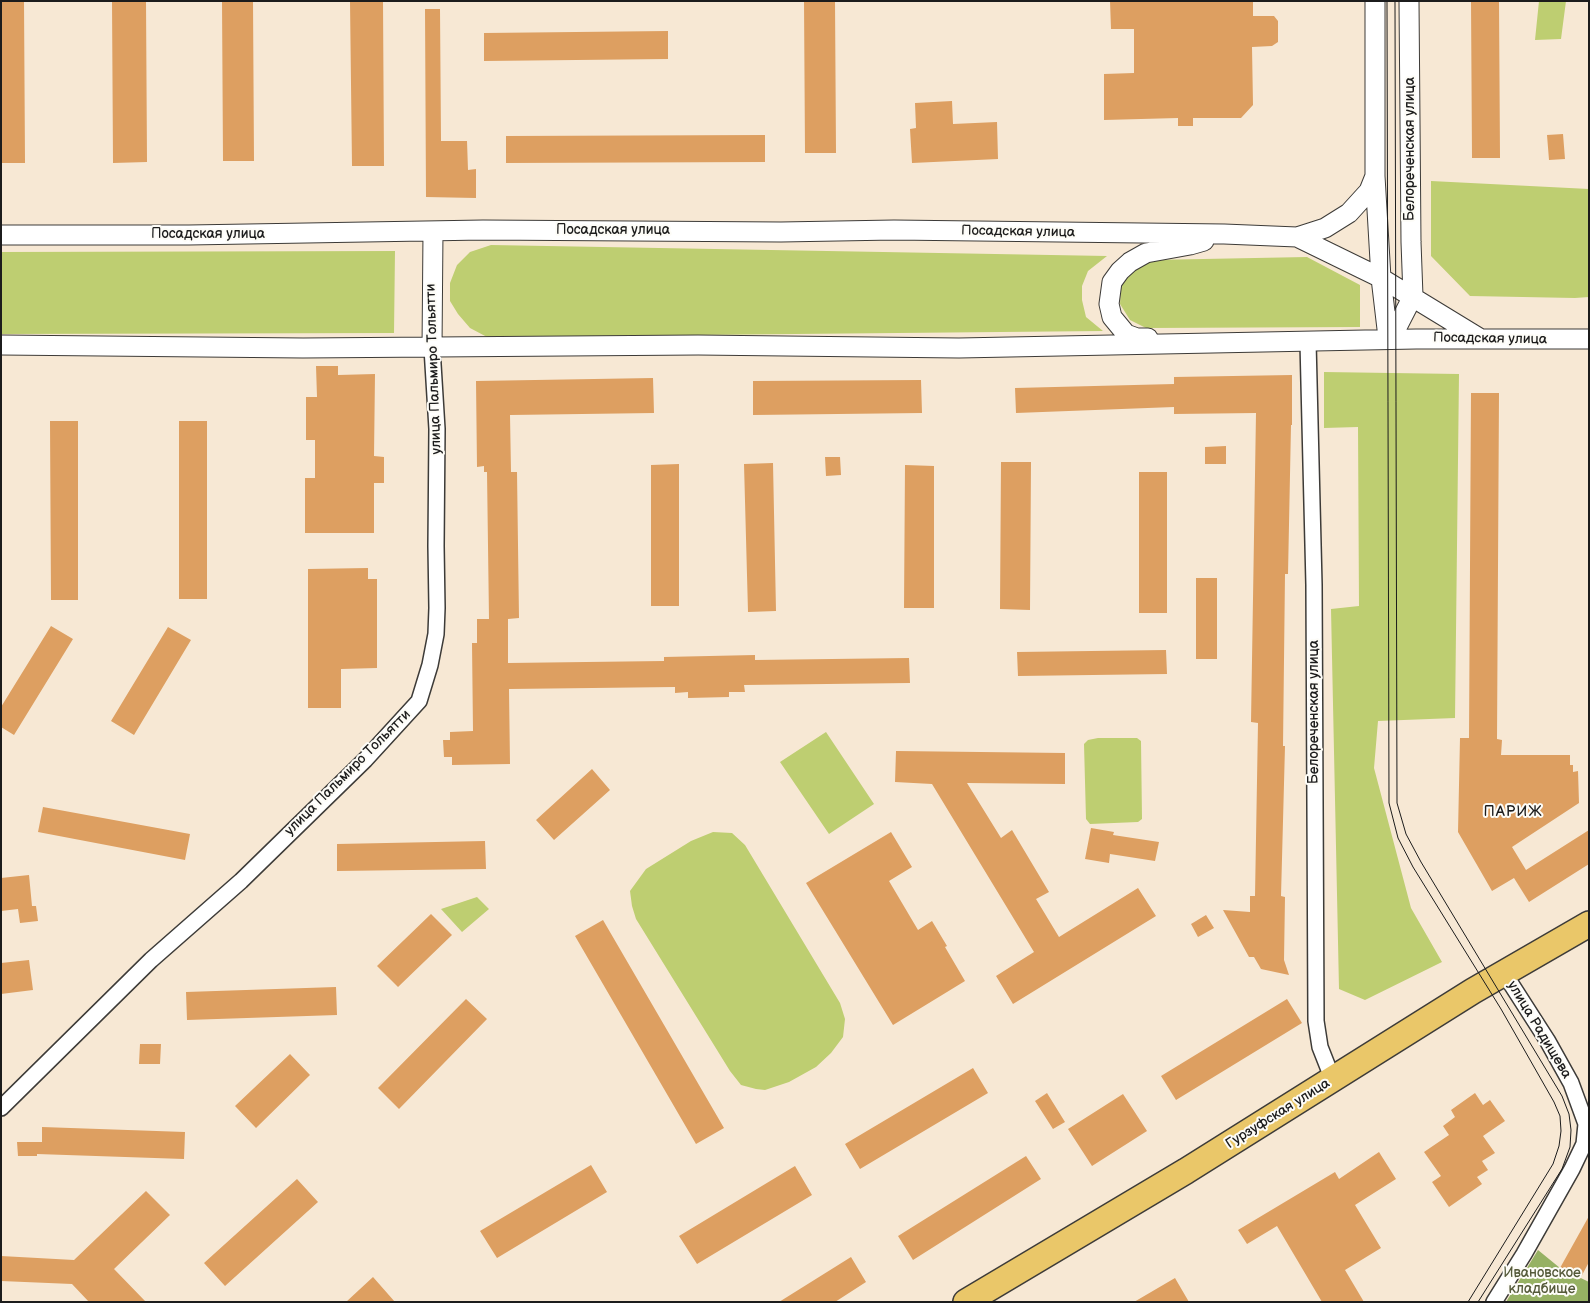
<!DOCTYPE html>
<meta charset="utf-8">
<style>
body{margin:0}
#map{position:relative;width:1590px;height:1303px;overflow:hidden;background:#f7e8d4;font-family:"Balsamiq Sans",sans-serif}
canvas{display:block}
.frame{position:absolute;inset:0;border:2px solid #1c1c1c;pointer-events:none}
</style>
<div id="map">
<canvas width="1590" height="1303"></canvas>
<div class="frame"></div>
</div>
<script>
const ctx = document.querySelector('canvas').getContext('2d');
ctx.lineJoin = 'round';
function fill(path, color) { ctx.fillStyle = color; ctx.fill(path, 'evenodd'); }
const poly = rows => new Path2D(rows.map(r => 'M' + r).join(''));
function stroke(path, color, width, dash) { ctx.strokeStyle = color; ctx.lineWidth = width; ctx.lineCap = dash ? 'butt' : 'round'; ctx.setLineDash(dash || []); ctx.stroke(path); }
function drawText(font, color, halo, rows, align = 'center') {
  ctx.font = font + ' "Balsamiq Sans",sans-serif'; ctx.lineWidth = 4; ctx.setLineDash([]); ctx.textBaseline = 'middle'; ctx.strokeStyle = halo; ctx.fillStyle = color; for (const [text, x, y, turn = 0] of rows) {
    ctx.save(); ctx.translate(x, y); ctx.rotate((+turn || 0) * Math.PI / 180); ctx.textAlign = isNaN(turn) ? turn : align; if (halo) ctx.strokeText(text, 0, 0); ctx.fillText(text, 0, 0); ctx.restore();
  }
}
const green = poly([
 [1539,1,1566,1,1561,39,1535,40],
 [1431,181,1589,189,1589,297,1575,298,1470,296,1431,256],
 [491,245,1107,256,1088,271,1082,286,1082,300,1086,317,1103,331,487,337,470,328,458,314,450,301,450,283,457,265,470,252],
 [395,251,394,333,1,334,1,252],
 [1307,257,1360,285,1360,327,1146,328,1130,320,1120,304,1121,282,1136,267,1151,260],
 [1324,372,1459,374,1455,718,1378,721,1374,768,1411,908,1442,962,1365,1000,1339,989,1331,609,1359,606,1358,427,1324,428],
 [826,732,874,804,829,834,780,762],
 [1098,738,1137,738,1141,741,1142,819,1138,822,1090,824,1086,819,1084,744,1088,740],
 [713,832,732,833,745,845,840,1003,845,1019,843,1037,831,1053,816,1067,789,1082,765,1090,756,1089,741,1085,730,1071,636,919,632,906,630,891,646,869,691,841],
 [477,897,489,909,462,932,441,909]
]);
const forest = poly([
 [1538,1250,1560,1268,1589,1282,1589,1302,1506,1302]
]);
const building = poly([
 [1,1,24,1,25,163,1,163],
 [112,1,146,1,147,162,113,163],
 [222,1,253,1,254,161,223,161],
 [350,1,383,1,384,166,352,166],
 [804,1,835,1,836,153,805,153],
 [1110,1,1253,1,1253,16,1274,16,1278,21,1278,42,1272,46,1252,47,1253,105,1241,118,1193,118,1193,126,1178,126,1178,118,1104,120,1104,74,1134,73,1134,29,1111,29],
 [1471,1,1499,1,1500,158,1472,158],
 [425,9,440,9,441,141,467,141,468,170,476,169,476,198,426,197],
 [668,31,668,59,484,61,484,33],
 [952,101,953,124,997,122,998,159,912,163,910,129,916,128,915,103],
 [1563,134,1565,159,1549,160,1547,135],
 [765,135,765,162,506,163,506,136],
 [316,366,338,366,338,375,375,374,374,456,384,457,384,483,374,483,374,533,305,533,305,478,315,478,315,440,306,440,306,397,317,397],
 [1292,375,1292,425,1291,425,1288,574,1285,574,1283,746,1285,746,1281,896,1285,897,1284,960,1289,975,1261,969,1254,957,1249,957,1223,910,1250,912,1250,896,1255,896,1258,723,1251,722,1256,413,1174,414,1174,407,1016,413,1015,388,1174,384,1174,377],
 [653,378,654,413,510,415,511,472,517,472,519,618,508,619,508,663,664,661,664,657,755,655,755,660,909,658,910,683,744,685,745,692,729,692,729,697,688,698,688,692,675,693,675,687,509,689,510,764,452,765,452,757,444,757,443,740,450,740,450,732,473,731,472,643,477,643,477,619,489,619,487,472,484,472,484,466,477,467,476,381],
 [921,380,922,413,753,415,753,381],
 [1471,393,1499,393,1497,739,1502,740,1501,755,1570,755,1570,765,1573,765,1573,772,1578,771,1579,803,1512,847,1526,870,1589,830,1589,864,1529,902,1514,878,1492,891,1458,832,1460,738,1469,738],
 [50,421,78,421,78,600,51,600],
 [179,421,207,421,207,599,179,599],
 [1226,446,1226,464,1205,464,1205,447],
 [825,457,840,457,841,475,826,476],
 [1001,462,1031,462,1030,610,1000,609],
 [773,463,776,611,748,612,744,464],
 [679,464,679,606,651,606,651,465],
 [905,465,934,466,934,608,904,608],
 [1139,472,1167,472,1167,613,1139,613],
 [368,568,368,579,377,579,377,668,341,669,341,708,308,708,308,569],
 [1196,578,1217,578,1217,659,1196,659],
 [51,626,73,639,14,735,1,727,1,707],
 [168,627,191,640,134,735,111,721],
 [1166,650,1167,674,1018,676,1017,652],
 [896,751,1065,753,1065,784,967,783,1001,838,1012,830,1049,892,1036,899,1059,937,1138,888,1156,916,1013,1004,996,976,1034,952,932,784,895,782],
 [592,769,610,790,554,840,536,820],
 [43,807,190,834,185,860,38,832],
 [1091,828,1114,832,1113,835,1159,842,1155,861,1110,854,1109,863,1085,859],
 [891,832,912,867,889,881,918,930,932,921,947,946,945,947,965,981,893,1025,806,883],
 [485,841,486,869,337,871,337,844],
 [29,875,32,906,36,906,38,921,20,923,18,909,1,911,1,878],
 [431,914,452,935,398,987,377,966],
 [1206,915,1214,928,1198,937,1191,924],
 [603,920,724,1128,696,1144,575,936],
 [29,960,33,990,1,994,1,963],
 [336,987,337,1015,187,1020,186,992],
 [466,999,487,1019,399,1109,378,1088],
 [1287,999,1302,1023,1176,1100,1161,1076],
 [140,1044,161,1044,160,1064,139,1064],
 [290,1054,310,1075,256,1128,235,1106],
 [973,1068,988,1093,860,1169,845,1144],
 [1047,1093,1065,1122,1053,1129,1035,1101],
 [1475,1093,1483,1105,1490,1100,1505,1121,1483,1136,1495,1153,1482,1161,1488,1170,1477,1177,1482,1184,1449,1207,1432,1182,1441,1176,1424,1152,1449,1135,1443,1126,1455,1117,1451,1110],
 [1123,1094,1147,1131,1092,1166,1068,1129],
 [42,1127,185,1132,184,1159,37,1154,37,1156,18,1156,17,1142,42,1142],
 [1379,1152,1396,1179,1355,1205,1381,1248,1345,1270,1364,1302,1322,1302,1277,1226,1247,1244,1238,1230,1335,1172,1339,1179],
 [1026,1156,1041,1179,913,1260,898,1236],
 [591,1165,607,1192,497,1258,480,1231],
 [795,1166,812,1195,697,1264,679,1236],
 [297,1179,318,1202,225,1286,204,1263],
 [146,1191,170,1215,114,1269,146,1302,89,1302,72,1284,1,1281,1,1256,74,1260],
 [1589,1216,1589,1262,1580,1279,1560,1268],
 [851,1257,866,1282,835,1302,779,1302],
 [373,1277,395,1302,346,1302],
 [1175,1278,1189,1302,1134,1302]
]);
const minor = poly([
 [1308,342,1314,585,1316,1021,1320,1047,1333,1080],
 [1,1108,151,960,241,881,365,760,419,701,430,665,436,634,437,608,436,546,437,429,432,348],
 [1494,1302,1524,1254,1572,1169,1584,1144,1586,1124,1571,1083,1547,1040,1504,973]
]);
const tertiary = poly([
 [1375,1,1375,176,1381,278,1387,329,1391,339],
 [1409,1,1411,242,1413,296],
 [1,235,189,235,483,230,781,232,894,230,1224,234,1297,237,1325,228,1349,213,1369,191,1375,176],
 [1297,237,1381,278,1481,339],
 [1148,338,1137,338,1126,334,1112,317,1109,304,1112,282,1120,271,1130,262,1146,253,1190,245,1204,241],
 [1391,339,1413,296],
 [1,345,303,348,698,345,959,348,1416,339,1589,339],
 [432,348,433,232]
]);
const primary = poly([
 [966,1302,1186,1171,1473,991,1589,924]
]);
const tram = poly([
 [1387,1,1389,803,1398,838,1413,867,1501,1009,1554,1102,1560,1116,1561,1131,1559,1146,1553,1164,1468,1302],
 [1395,1,1397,803,1406,834,1421,862,1562,1096,1569,1114,1571,1130,1570,1147,1562,1169,1478,1302]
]);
const streetNames = [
 ["Белореченская улица",1410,149,-90],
 ["Посадская улица",613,230],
 ["Посадская улица",1018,232,1],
 ["Посадская улица",208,234],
 ["Посадская улица",1490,339,1],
 ["улица Пальмиро Тольятти",434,369,-92],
 ["Белореченская улица",1314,712,-90],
 ["улица Пальмиро Тольятти",348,773,-45],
 ["улица Радищева",1539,1030,59],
 ["Гурзуфская улица",1278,1114,-32]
];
const parkNames = [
 ["Ивановское",1542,1273],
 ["кладбище",1542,1289]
];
const neighbourhoodNames = [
 ["ПАРИЖ",1513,812]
];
fill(green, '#bece71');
fill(forest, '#96b163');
fill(building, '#dd9f61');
stroke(minor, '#3d3b38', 18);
stroke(tertiary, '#3d3b38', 21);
stroke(primary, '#3d3b38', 28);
stroke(minor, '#fff', 15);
stroke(tertiary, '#fff', 19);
stroke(primary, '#eac769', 25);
stroke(tram, '#1c1c1c', 1);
drawText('14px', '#1c1c1c', '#fdfcf7', streetNames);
drawText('14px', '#555a3a', '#fdfcf7', parkNames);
ctx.letterSpacing = '1px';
drawText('15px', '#1c1c1c', '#fdfcf7', neighbourhoodNames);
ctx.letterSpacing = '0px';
</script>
